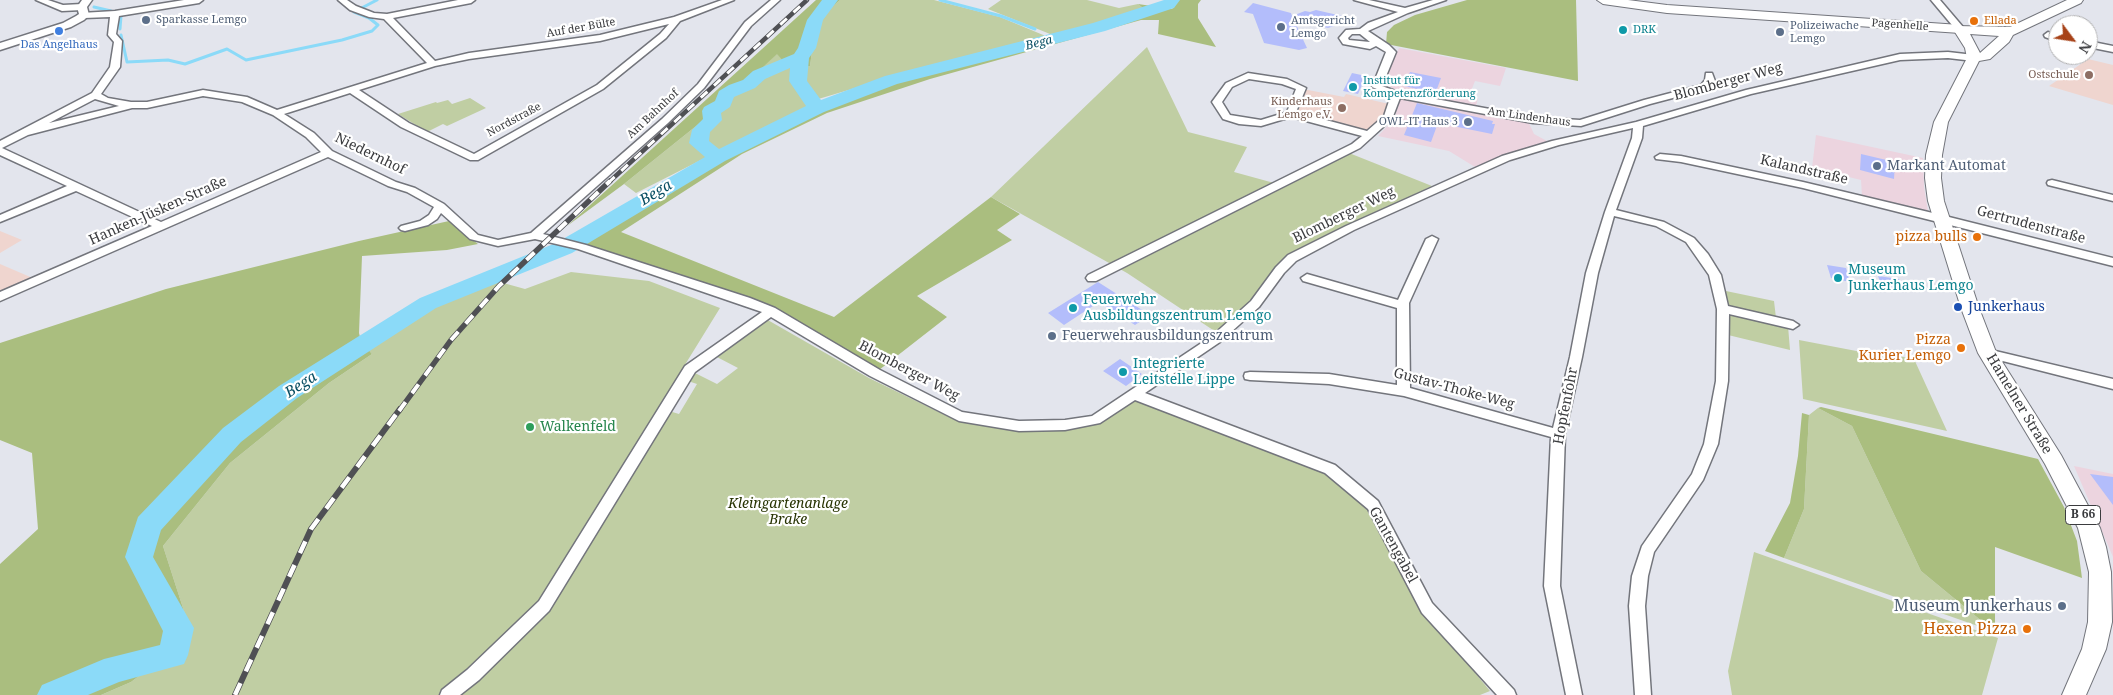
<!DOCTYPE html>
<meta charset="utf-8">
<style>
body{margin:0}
#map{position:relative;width:2113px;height:695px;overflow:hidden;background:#e3e5ed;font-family:"Noto Serif",serif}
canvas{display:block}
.north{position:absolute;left:2048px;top:15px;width:50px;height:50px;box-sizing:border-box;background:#fff;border:1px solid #b1b1b2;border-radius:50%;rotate:121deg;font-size:14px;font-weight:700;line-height:20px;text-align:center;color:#3b3c3f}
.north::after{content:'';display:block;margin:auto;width:18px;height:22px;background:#a74218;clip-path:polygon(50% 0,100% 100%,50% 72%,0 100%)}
</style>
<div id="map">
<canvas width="2113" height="695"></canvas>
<div class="north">N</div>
</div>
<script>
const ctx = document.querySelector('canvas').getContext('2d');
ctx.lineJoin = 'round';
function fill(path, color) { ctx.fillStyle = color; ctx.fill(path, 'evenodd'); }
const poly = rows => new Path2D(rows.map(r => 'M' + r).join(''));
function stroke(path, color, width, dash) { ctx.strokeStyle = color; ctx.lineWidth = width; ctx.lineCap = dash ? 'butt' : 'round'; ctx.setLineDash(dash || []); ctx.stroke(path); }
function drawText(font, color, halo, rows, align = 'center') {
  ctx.font = font + ' "Noto Serif",serif'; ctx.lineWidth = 4.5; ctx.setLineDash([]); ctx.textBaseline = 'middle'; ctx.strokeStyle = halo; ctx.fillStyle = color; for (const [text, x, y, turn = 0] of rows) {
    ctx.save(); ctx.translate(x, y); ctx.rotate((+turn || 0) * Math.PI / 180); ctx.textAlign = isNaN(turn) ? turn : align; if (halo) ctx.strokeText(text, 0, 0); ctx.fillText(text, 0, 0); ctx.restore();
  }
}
const commercial = poly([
 [1399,48,1506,68,1500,86,1475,81,1469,96,1478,98,1475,110,1528,121,1534,134,1547,141,1475,167,1449,151,1378,136,1394,119,1402,94,1383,82],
 [1816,135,1923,158,1924,187,1928,211,1862,196,1861,180,1812,168],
 [2074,466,2113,474,2113,557]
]);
const education = poly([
 [2088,59,2113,65,2113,105,2049,86],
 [1303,89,1344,97,1346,94,1389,104,1384,117,1370,131,1294,113],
 [0,231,22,240,0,253],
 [0,264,35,279,0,295]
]);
const green = poly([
 [840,0,934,0,1000,17,1048,37,889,78,815,100,802,81,799,67,810,66,816,21],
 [1001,0,1087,0,1119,8,1138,4,1146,10,1099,25,1055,36,988,9],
 [1147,47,1188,132,1247,147,1234,172,1285,186,1349,153,1432,186,1287,256,1250,302,1216,332,1127,273,991,197],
 [777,53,790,69,794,81,812,108,705,158,636,193,624,184,721,106],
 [470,98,486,108,447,126,443,124,427,132,398,114,436,102,437,103,448,100,452,104],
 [571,272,649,281,720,308,554,577,564,587,669,411,679,414,697,384,688,381,693,372,717,384,738,368,715,356,766,319,869,378,955,420,1019,430,1095,420,1138,400,1329,473,1370,507,1417,602,1490,691,1480,695,101,695,131,682,192,636,163,546,230,463,329,383,372,354,361,341,489,279,525,289],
 [1726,291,1774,301,1776,318,1727,308],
 [1728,313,1788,326,1790,350,1728,335],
 [1799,340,1872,354,1872,351,1914,359,1947,431,1803,399],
 [1818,408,1852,426,1921,571,1995,632,1784,558,1804,509,1809,415],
 [1754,552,1998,638,1982,695,1732,695,1728,671]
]);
const forest = poly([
 [816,0,840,0,816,21,810,66,790,69,777,54,721,106,624,184,567,226],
 [1178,0,1201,0,1198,4,1198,18,1216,47,1158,34,1159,20,1141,20,930,79,827,113,742,154,621,232,834,317,991,197,1020,214,997,230,1012,240,917,296,947,317,879,370,773,308,572,240,720,155,820,109,892,81,1100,28,1148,12,1138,4,1172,9],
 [1467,0,1576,0,1578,81,1386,44,1387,32,1394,25,1415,15],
 [449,221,478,244,447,250,362,256,359,333,361,341,372,354,329,383,230,463,163,546,192,636,131,682,101,695,0,695,0,564,38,529,32,453,0,440,0,343,166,289,359,241],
 [1821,407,2038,459,2064,507,2077,541,2082,578,1995,547,1995,632,1921,571,1852,426,1818,408],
 [1802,413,1809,415,1804,509,1784,558,1765,551,1790,503,1798,456]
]);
const stream = poly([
 [940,0,1001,16,1035,29],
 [94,7,111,11],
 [120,29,121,16],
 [121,35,127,62,168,60,185,64,227,49,246,60,342,40,372,31,378,25,369,18,354,12,377,0]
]);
const river = poly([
 [822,0,838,0,823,20,816,48,809,58,807,81,821,100,885,76,1093,23,1164,0,1180,0,1174,8,1105,31,897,84,824,112,725,161,572,253,436,308,297,398,241,442,161,530,153,557,194,628,188,655,184,664,119,682,88,695,37,695,42,685,104,659,160,645,163,631,125,557,138,517,223,428,279,386,420,298,556,243,705,157,689,143,692,130,703,119,702,111,704,107,715,101,719,91,729,85,743,80,753,71,794,54,798,48,807,20,822,0],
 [790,68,789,81,806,106,719,149,709,141,710,132,722,120,721,113,730,107,734,97,755,88,765,79,790,68]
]);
const building = poly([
 [1253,3,1291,13,1292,16,1305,11,1310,12,1316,10,1355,19,1328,28,1294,20,1307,48,1299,50,1264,43,1253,14,1244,12],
 [1410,72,1441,78,1434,97,1420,94,1422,90,1404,86],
 [1352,73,1366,76,1358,94,1343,91],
 [1417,103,1493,121,1492,124,1495,124,1492,134,1438,123,1431,142,1404,135],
 [1861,154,1895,162,1894,179,1860,170],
 [1827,265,1846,268,1850,282,1831,278],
 [1878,276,1899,279,1903,291,1882,287],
 [1098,282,1150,315,1135,325,1099,302,1064,325,1048,313],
 [1120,359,1142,374,1126,386,1103,371],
 [2090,474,2113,477,2113,505]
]);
const minor = poly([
 [36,0,48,0,63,5,82,4,86,7,82,10,62,11,36,0],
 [184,0,203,0,199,3,119,16,116,34,122,41,120,67,101,94,108,98,131,102,147,102,203,90,247,97,277,110,427,63,384,19,369,17,350,10,338,0,347,0,356,6,374,13,387,14,458,0,475,0,471,3,393,18,435,61,469,53,600,35,674,17,722,0,734,0,680,21,666,38,603,89,478,160,470,160,401,127,350,93,284,114,314,133,332,151,396,182,415,188,444,204,478,235,498,240,531,233,662,119,698,84,745,22,771,0,780,0,751,26,704,88,668,123,543,234,586,245,750,298,775,308,880,370,962,412,1019,421,1065,420,1092,416,1212,336,1251,301,1276,267,1288,255,1346,226,1502,156,1552,141,1636,122,1746,90,1900,54,1948,52,1974,55,1979,58,1974,61,1948,58,1900,60,1751,94,1643,126,1642,138,1616,210,1664,222,1694,238,1708,254,1721,275,1728,306,1793,321,1799,325,1793,329,1729,314,1728,381,1718,444,1703,480,1654,552,1648,576,1645,606,1651,695,1635,695,1629,606,1632,576,1642,546,1692,474,1704,444,1716,381,1717,309,1709,275,1686,242,1656,226,1614,216,1598,273,1582,357,1565,434,1560,586,1582,695,1566,695,1544,586,1551,437,1404,396,1329,384,1250,380,1245,379,1244,376,1245,373,1250,372,1329,374,1397,385,1397,308,1303,281,1301,278,1307,274,1398,300,1426,239,1432,236,1438,239,1409,303,1410,388,1553,428,1570,357,1586,273,1605,212,1632,138,1633,128,1559,145,1510,160,1354,230,1296,261,1284,273,1259,307,1220,342,1145,393,1335,465,1378,501,1432,603,1514,690,1516,695,1497,695,1422,613,1368,509,1325,473,1135,400,1100,423,1065,430,1019,431,959,421,870,376,771,317,695,372,549,611,479,680,460,695,440,695,442,690,467,670,539,601,685,366,762,312,578,249,535,239,498,246,470,239,441,213,437,219,428,225,405,231,401,230,399,228,401,226,420,221,429,215,434,207,407,192,388,186,328,157,0,301,0,292,152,226,76,191,0,222,0,215,67,186,0,155,0,141,92,93,110,67,114,42,108,35,110,17,84,18,81,17,81,13,115,11,184,0],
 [669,24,660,34,597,85,474,154,409,123,359,90,435,66,469,59,600,41,669,24],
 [203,96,242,102,273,115,306,137,321,152,161,222,2,148,28,135,132,108,147,108,203,96],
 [95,99,119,106,49,123,95,99],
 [1354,0,1369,0,1405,8,1433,0,1446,0,1408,13,1368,31,1389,45,1396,52,1382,86,1398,92,1533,117,1580,120,1644,100,1701,85,1705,80,1706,73,1712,73,1715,81,1707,89,1650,104,1581,126,1533,123,1400,98,1392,119,1360,148,1096,281,1088,281,1086,278,1088,275,1352,144,1362,136,1291,117,1261,126,1239,124,1223,119,1212,102,1226,83,1248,73,1287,79,1306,88,1296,112,1367,131,1384,116,1391,95,1372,87,1386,52,1376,46,1370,49,1343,44,1339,38,1346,30,1360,29,1368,23,1398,12,1354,0],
 [1352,34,1360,34,1370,42,1349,40,1348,38,1352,34],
 [1249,79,1282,84,1296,89,1287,112,1261,120,1230,115,1222,102,1232,87,1249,79],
 [1931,0,1940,0,1963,27,1963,31,1957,31,1931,0],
 [2048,32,2058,36,2058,42,2045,37,2044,35,2048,32],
 [2088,41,2113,46,2113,52,2088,47,2088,41],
 [1660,154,1681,156,1803,182,1941,215,2113,258,2113,266,1803,188,1681,162,1656,159,1655,157,1660,154],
 [2052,180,2113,195,2113,201,2048,185,2047,183,2048,181,2052,180],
 [1987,349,2113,379,2113,389,1983,356,1981,353,1983,350,1987,349]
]);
const tertiary = poly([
 [82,0,92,0,87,7,89,15,84,20,71,27,0,50,0,43,63,23,76,16,79,14,77,7,82,0]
]);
const secondary = poly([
 [1597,0,1628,0,1667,5,1960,25,1966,29,1960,33,1667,13,1603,4,1597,0]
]);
const primary = poly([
 [2067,0,2083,0,2081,3,2013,35,2009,42,1990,59,1979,61,1948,122,1942,155,1941,178,1944,201,1979,308,1996,352,2061,455,2100,528,2106,547,2111,572,2112,622,2106,649,2086,695,2062,695,2082,649,2088,622,2089,572,2078,528,2045,464,1978,353,1961,308,1928,201,1925,178,1926,155,1934,122,1967,58,1965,48,1953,29,1955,26,2010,27,2067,0],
 [1970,34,1999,36,1980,53,1970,34]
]);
const railFar2 = poly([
 [608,183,807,0]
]);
const railFar1 = poly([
 [399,411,451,340,499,286,610,181]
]);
const rail = poly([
 [235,695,311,529,400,409]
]);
const markers = [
 [146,20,5,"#5c6f8a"],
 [1974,21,5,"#e8710a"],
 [1281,27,5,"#5c6f8a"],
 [1623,30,5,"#0f9aa8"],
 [59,31,5,"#3f7fe0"],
 [1780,32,5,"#5c6f8a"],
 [2089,75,5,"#8d6e63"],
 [1353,87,5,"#0f9aa8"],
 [1342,108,5,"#8d6e63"],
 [1468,122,5,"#5c6f8a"],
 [1877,166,5,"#5c6f8a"],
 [1977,237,5,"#e8710a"],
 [1838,278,5,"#0f9aa8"],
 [1958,307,5,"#1a4fb4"],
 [1073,308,5,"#0f9aa8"],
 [1052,336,5,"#5c6f8a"],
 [1961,348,5,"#e8710a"],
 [1123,372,5,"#0f9aa8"],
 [530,427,5,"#2e9e5b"],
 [2062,606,5,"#5c6f8a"],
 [2027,629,5,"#e8710a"]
];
const farServicenames = [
 ["Sparkasse Lemgo",156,20],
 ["Amtsgericht",1291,21],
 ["Lemgo",1291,34],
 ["Polizeiwache",1790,26],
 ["Lemgo",1790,39],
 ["OWL-IT Haus 3",1458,122,"right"]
];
const farFoodnames = [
 ["Ellada",1984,21]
];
const farStreetnames = [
 ["Pagenhelle",1900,25,4],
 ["Auf der Bülte",581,28,-10],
 ["Am Bahnhof",653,114,-43],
 ["Am Lindenhaus",1529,117,8],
 ["Nordstraße",514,120,-28]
];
const farCulturenames = [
 ["DRK",1633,30],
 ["Institut für",1363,81],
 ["Kompetenzförderung",1363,94]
];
const farShopnames = [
 ["Das Angelhaus",59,45]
];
const farEducationnames = [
 ["Ostschule",2079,75],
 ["Kinderhaus",1332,102],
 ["Lemgo e.V.",1332,115]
];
const farWaternames = [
 ["Bega",1039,43,-14]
];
const shields = [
 [2083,515,35]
];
const shieldNames = [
 ["B 66",2083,515]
];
const streetNames = [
 ["Blomberger Weg",1728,82,-15],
 ["Niedernhof",370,154,26],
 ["Kalandstraße",1804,170,13],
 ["Hanken-Jüsken-Straße",158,211,-24],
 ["Blomberger Weg",1344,215,-26],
 ["Gertrudenstraße",2031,225,15],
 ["Blomberger Weg",909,371,28],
 ["Gustav-Thoke-Weg",1454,389,15],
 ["Hamelner Straße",2019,404,59],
 ["Hopfenfohr",1566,406,-79],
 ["Gantengabel",1393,545,61]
];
const serviceNames = [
 ["Markant Automat",1887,166],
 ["Feuerwehrausbildungszentrum",1062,336]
];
const foodNames = [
 ["pizza bulls",1967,237],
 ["Pizza",1951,340],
 ["Kurier Lemgo",1951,356]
];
const cultureNames = [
 ["Museum",1848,270],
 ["Junkerhaus Lemgo",1848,286],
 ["Feuerwehr",1083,300],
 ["Ausbildungszentrum Lemgo",1083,316],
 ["Integrierte",1133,364],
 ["Leitstelle Lippe",1133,380]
];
const transitNames = [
 ["Junkerhaus",1968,307]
];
const leisureNames = [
 ["Walkenfeld",540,427]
];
const parkNames = [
 ["Kleingartenanlage",788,504],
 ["Brake",788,520]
];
const waterNames = [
 ["Bega",656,193,-31],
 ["Bega",301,385,-33]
];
const nearServicenames = [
 ["Museum Junkerhaus",2052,606]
];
const nearFoodnames = [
 ["Hexen Pizza",2017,629]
];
fill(commercial, '#ecd4df');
fill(education, '#efd5cf');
fill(green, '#c0cea3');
fill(forest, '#aabe7f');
stroke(stream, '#8bdaf8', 3);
fill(river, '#8bdaf8');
fill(building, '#b3bdfb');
stroke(minor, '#73757c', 3);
stroke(tertiary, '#73757c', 3);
stroke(secondary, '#73757c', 2);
stroke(primary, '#73757c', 2);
fill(minor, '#fff');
fill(tertiary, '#fff');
fill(secondary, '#fff');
fill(primary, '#fff');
stroke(railFar2, '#4f5054', 4.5);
stroke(railFar1, '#4f5054', 5.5);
stroke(rail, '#4f5054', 6);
stroke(railFar2, '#fff', 3, [9]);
stroke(railFar1, '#fff', 4, [11]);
stroke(rail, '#fff', 4.5, [13]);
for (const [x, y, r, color] of markers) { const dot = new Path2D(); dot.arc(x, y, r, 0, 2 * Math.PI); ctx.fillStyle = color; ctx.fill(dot); stroke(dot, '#fff', 2); }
drawText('11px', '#4e5e75', '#fff', farServicenames, 'left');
drawText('11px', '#c56008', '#fff', farFoodnames, 'left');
drawText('11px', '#3b3c3f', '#fff', farStreetnames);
drawText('11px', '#0d838f', '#fff', farCulturenames, 'left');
drawText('11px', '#366cbe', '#fff', farShopnames);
drawText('11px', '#785e54', '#fff', farEducationnames, 'right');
drawText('italic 12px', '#074d62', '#fff', farWaternames);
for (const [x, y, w] of shields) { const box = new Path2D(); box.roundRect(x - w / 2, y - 9.5, w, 19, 4); ctx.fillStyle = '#fff'; ctx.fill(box); stroke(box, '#3b3c3f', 1); }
drawText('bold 12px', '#3b3c3f', null, shieldNames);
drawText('14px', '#3b3c3f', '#fff', streetNames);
drawText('14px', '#4e5e75', '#fff', serviceNames, 'left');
drawText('14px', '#c56008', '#fff', foodNames, 'right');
drawText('14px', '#0d838f', '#fff', cultureNames, 'left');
drawText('14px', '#164399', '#fff', transitNames, 'left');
drawText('14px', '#27864d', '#fff', leisureNames, 'left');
drawText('italic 14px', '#273302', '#fff', parkNames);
drawText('italic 15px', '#074d62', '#fff', waterNames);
drawText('16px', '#4e5e75', '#fff', nearServicenames, 'right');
drawText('16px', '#c56008', '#fff', nearFoodnames, 'right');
</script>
